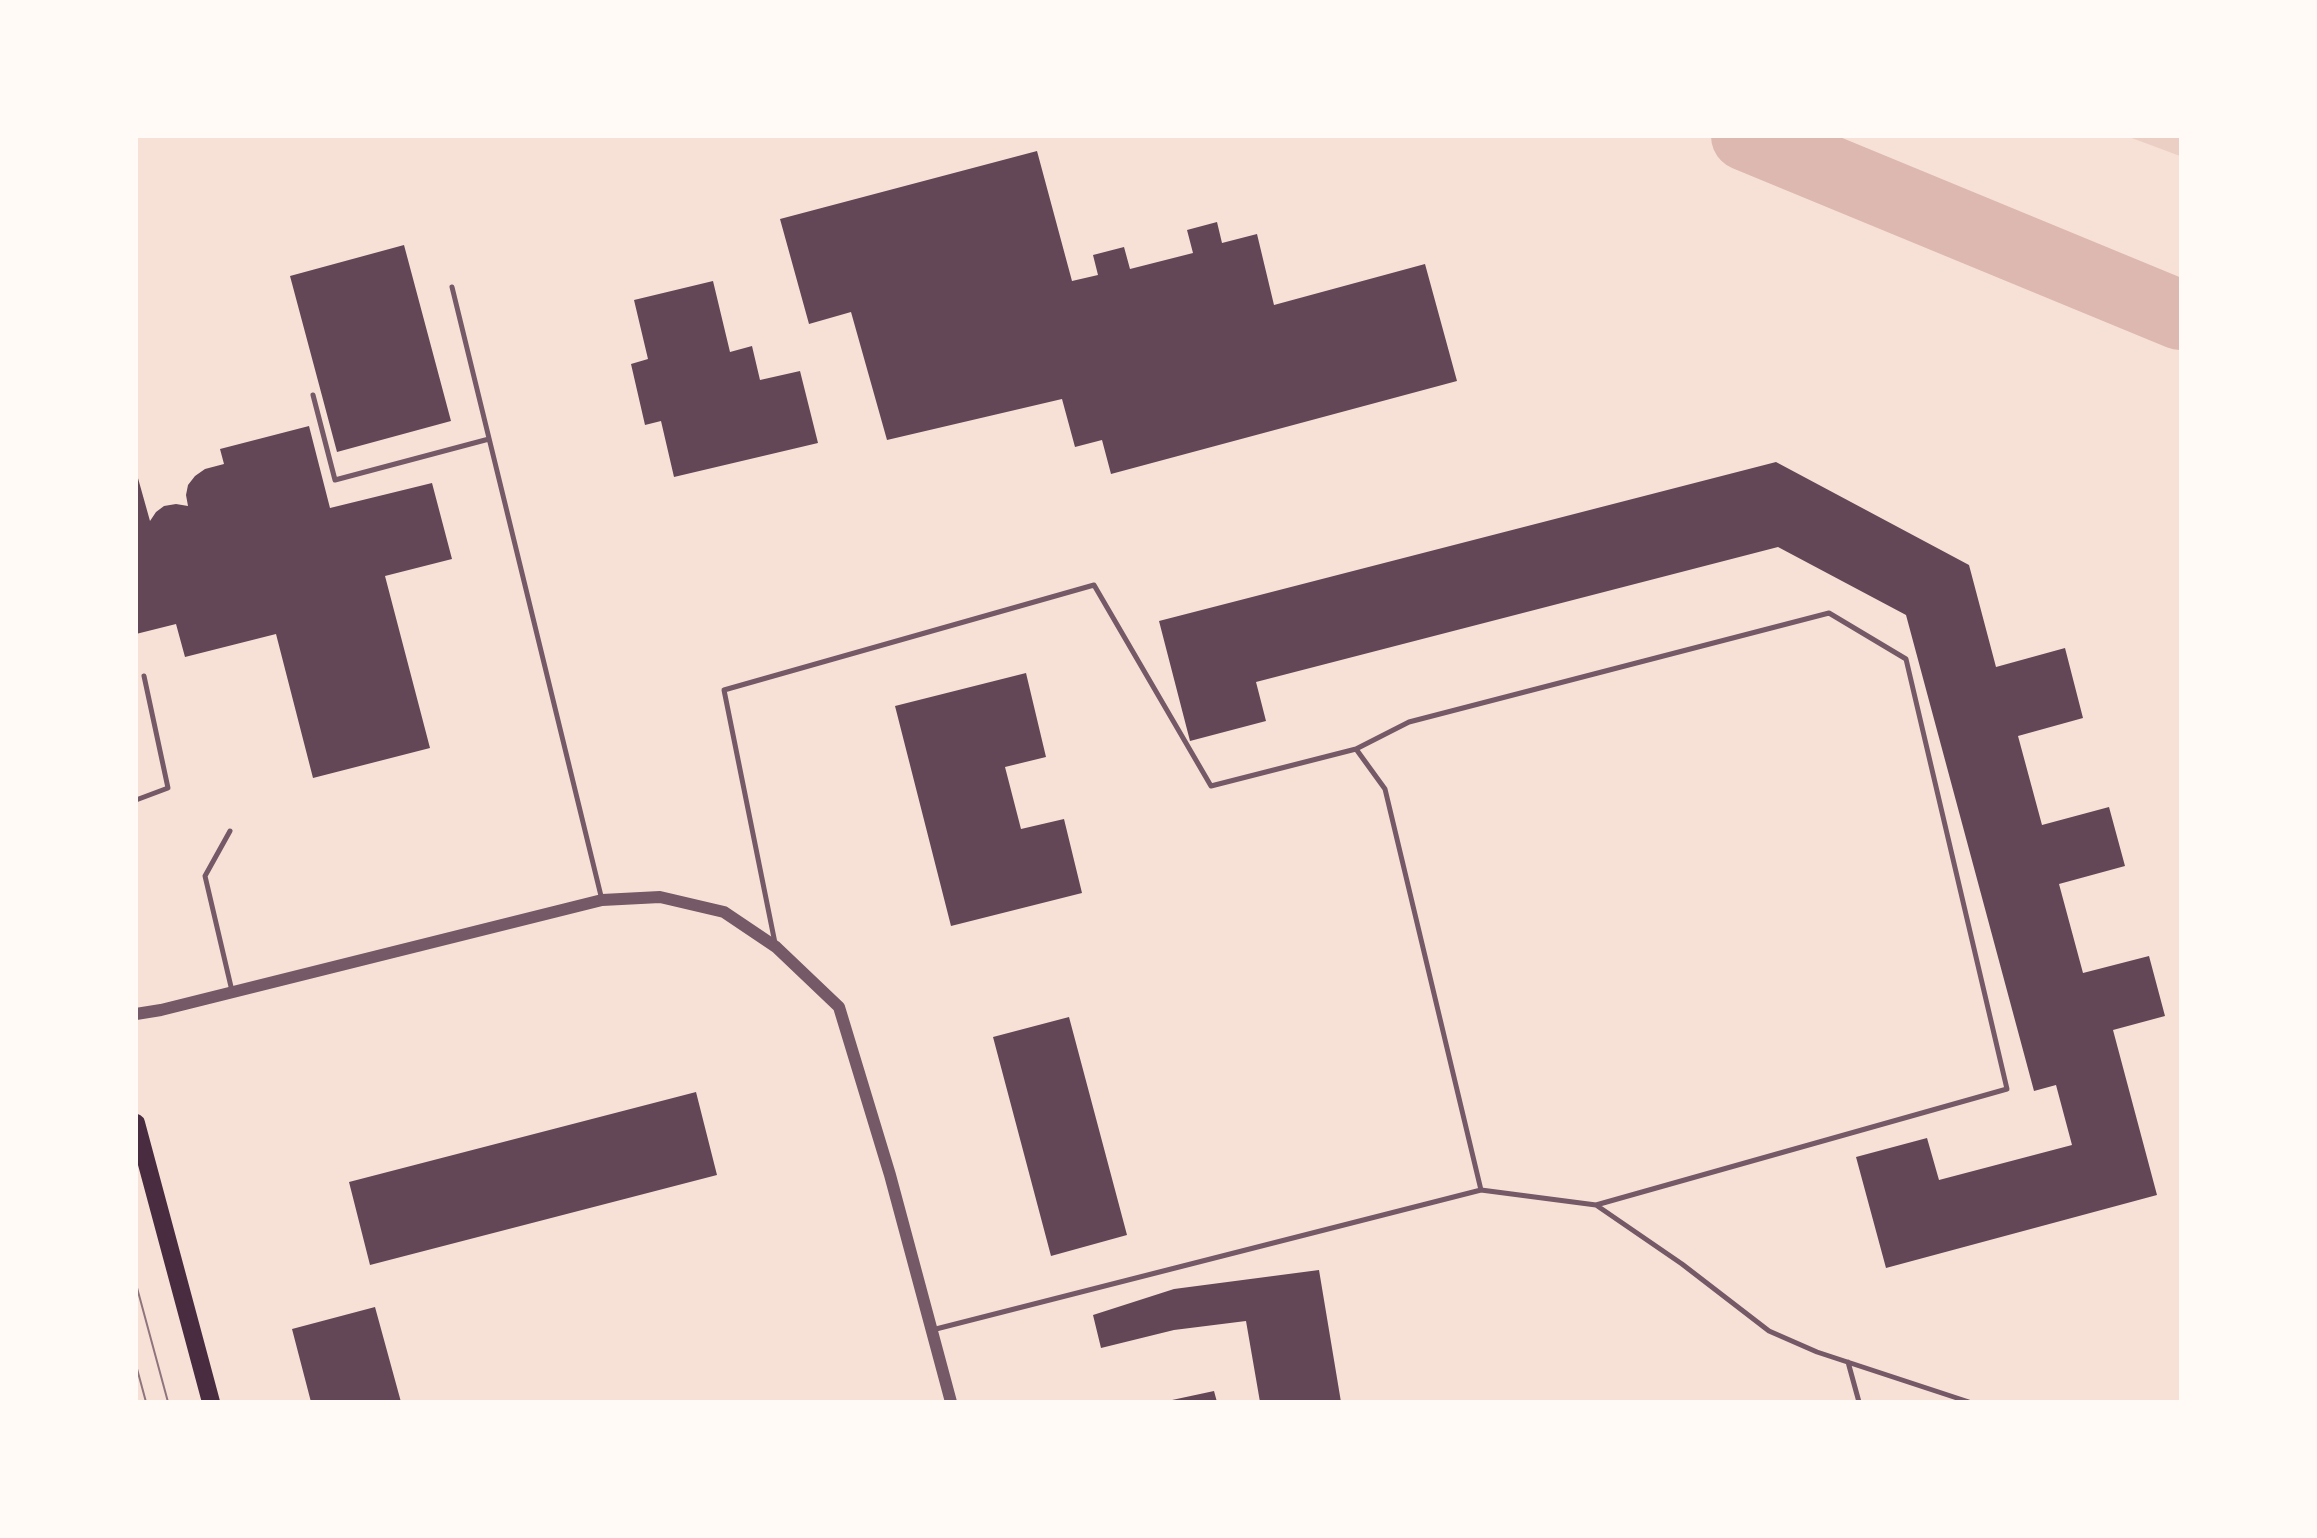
<!DOCTYPE html>
<style>
body{margin:0}
#map{position:relative;width:2317px;height:1538px;overflow:hidden;background:#f7e1d7;font-family:Raleway,sans-serif}
canvas{display:block}
.frame{position:absolute;inset:0;border:138px solid #fffaf5;pointer-events:none}
</style>
<div id="map">
<canvas width="2317" height="1538"></canvas>
<div class="frame"></div>
</div>
<script>
const ctx = document.querySelector('canvas').getContext('2d');
ctx.lineJoin = 'round';
function fill(path, color) { ctx.fillStyle = color; ctx.fill(path, 'evenodd'); }
const poly = rows => new Path2D(rows.map(r => 'M' + r).join(''));
function stroke(path, color, width, dash) { ctx.strokeStyle = color; ctx.lineWidth = width; ctx.lineCap = dash ? 'butt' : 'round'; ctx.setLineDash(dash || []); ctx.stroke(path); }
const green = poly([
 [2129,137,2180,137,2180,156]
]);
const river = poly([
 [1746,136,2180,315]
]);
const building = poly([
 [1037,151,1072,281,1098,275,1093,255,1124,247,1130,269,1193,253,1187,230,1217,222,1222,243,1257,234,1274,305,1425,264,1457,381,1111,474,1102,440,1075,447,1062,399,887,440,851,312,809,324,780,219],
 [404,245,451,421,337,452,290,276],
 [713,281,730,352,752,346,760,380,800,371,818,443,674,477,661,421,645,425,631,364,648,359,634,300],
 [309,426,330,508,432,483,452,559,385,576,430,748,313,778,276,634,185,657,176,624,136,634,136,471,150,521,156,512,164,506,176,504,188,506,186,495,188,485,195,476,205,469,224,464,220,449],
 [1776,462,1969,565,1996,667,2065,648,2083,718,2018,736,2042,825,2109,807,2125,866,2059,884,2083,973,2149,956,2165,1016,2113,1030,2157,1195,1886,1268,1856,1157,1927,1138,1939,1180,2072,1145,2056,1085,2034,1091,1906,615,1778,547,1256,682,1266,721,1190,741,1159,621],
 [1026,673,1046,757,1005,767,1021,829,1064,819,1082,893,951,926,895,706],
 [1069,1017,1127,1235,1051,1256,993,1037],
 [696,1092,717,1175,370,1265,349,1182],
 [1319,1270,1341,1402,1260,1402,1246,1321,1174,1330,1101,1348,1093,1315,1174,1289],
 [375,1307,401,1402,311,1402,292,1329],
 [1214,1391,1217,1402,1172,1402,1172,1400]
]);
const service = poly([
 [452,287,602,900],
 [313,395,335,480,489,439],
 [1356,749,1385,789,1481,1190],
 [136,800,168,788,144,676],
 [230,831,205,876,232,991],
 [775,943,724,690,1094,585,1211,786,1356,749,1409,722,1829,613,1906,659,2007,1089,1596,1205],
 [932,1330,1481,1190,1596,1205,1682,1264,1769,1331,1817,1352,1969,1402],
 [1848,1362,1859,1402]
]);
const tertiary = poly([
 [136,1014,161,1010,602,900,660,897,724,912,776,947,839,1007,890,1175,951,1402]
]);
const primary = poly([
 [136,1123,211,1402]
]);
const tram = poly([
 [136,1284,168,1402],
 [136,1365,146,1402]
]);
fill(green, '#ebcfc5');
stroke(river, '#dcb8b0', 70);
fill(building, '#644757');
stroke(service, '#755966', 5);
stroke(tertiary, '#755966', 12);
stroke(primary, '#4a2c40', 18);
stroke(tram, '#8f747c', 2);
</script>
